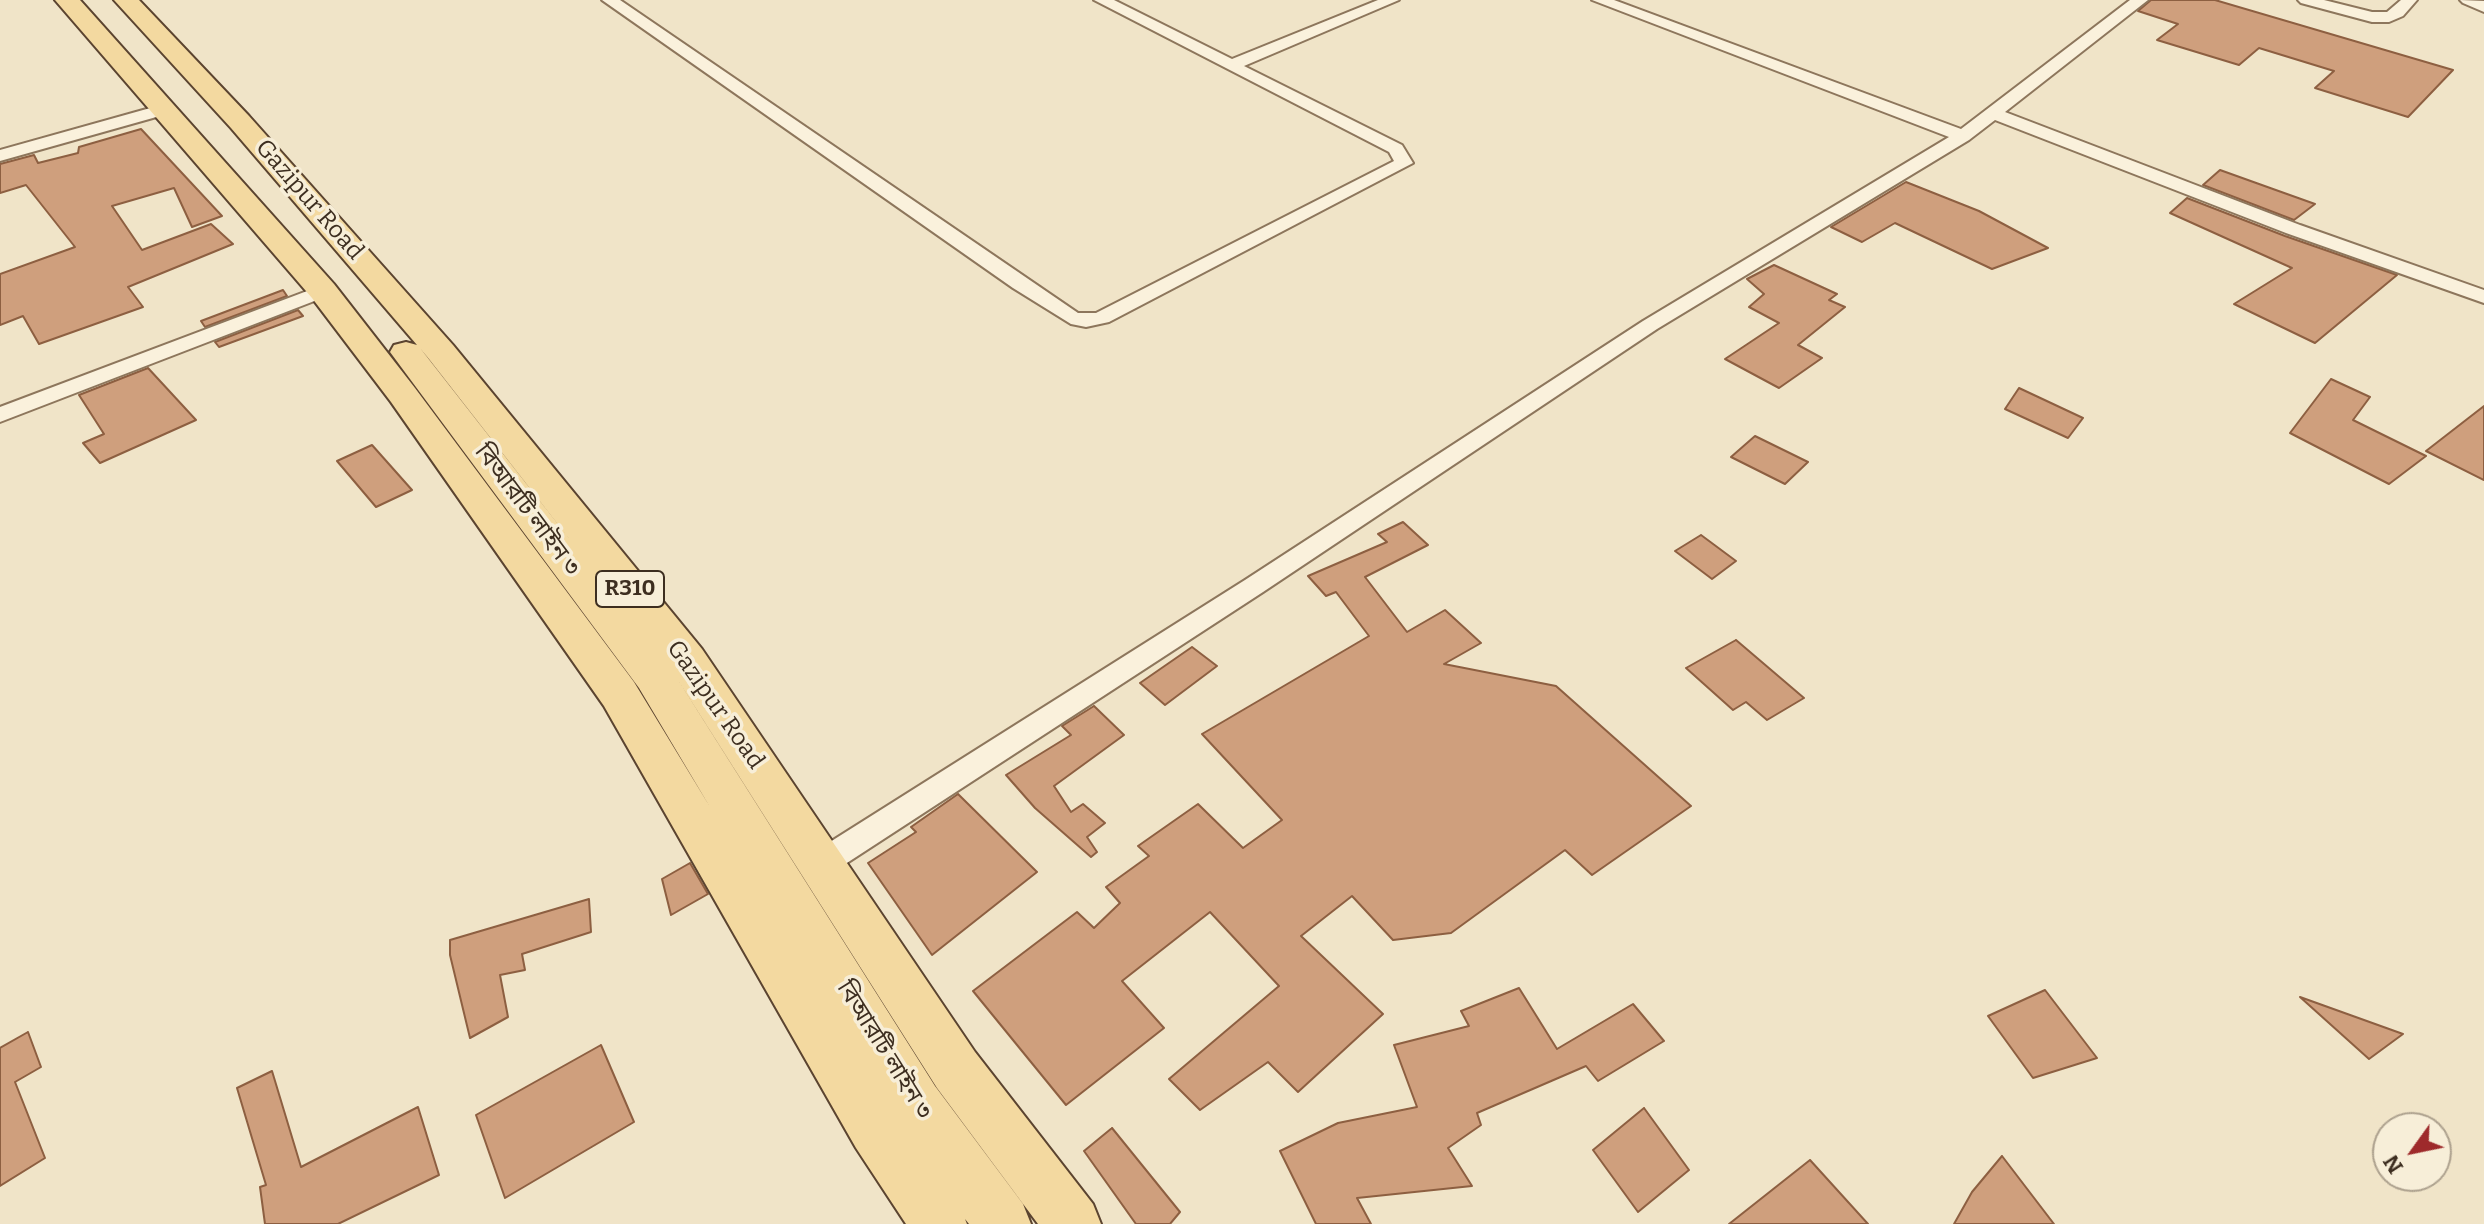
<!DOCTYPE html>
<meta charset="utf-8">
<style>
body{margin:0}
#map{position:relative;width:2484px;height:1224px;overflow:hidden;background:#f0e4c8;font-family:Bitter,serif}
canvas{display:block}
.north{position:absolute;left:2372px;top:1112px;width:80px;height:80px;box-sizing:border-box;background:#f7eed8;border:2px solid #ada18e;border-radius:50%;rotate:237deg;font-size:22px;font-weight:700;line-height:32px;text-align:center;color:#3d2e20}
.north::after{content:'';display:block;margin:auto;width:28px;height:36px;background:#9e2a2b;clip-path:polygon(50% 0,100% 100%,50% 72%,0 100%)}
</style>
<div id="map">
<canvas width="2484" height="1224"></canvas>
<div class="north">N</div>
</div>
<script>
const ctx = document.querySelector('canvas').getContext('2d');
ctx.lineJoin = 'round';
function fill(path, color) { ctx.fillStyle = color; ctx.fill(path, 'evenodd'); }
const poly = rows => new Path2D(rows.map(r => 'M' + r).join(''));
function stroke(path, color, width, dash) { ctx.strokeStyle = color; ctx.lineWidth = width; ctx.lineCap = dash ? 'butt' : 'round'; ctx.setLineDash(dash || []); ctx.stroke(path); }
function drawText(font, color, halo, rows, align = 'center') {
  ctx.font = font + ' Bitter,"Noto Sans Bengali",serif'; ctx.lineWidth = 7; ctx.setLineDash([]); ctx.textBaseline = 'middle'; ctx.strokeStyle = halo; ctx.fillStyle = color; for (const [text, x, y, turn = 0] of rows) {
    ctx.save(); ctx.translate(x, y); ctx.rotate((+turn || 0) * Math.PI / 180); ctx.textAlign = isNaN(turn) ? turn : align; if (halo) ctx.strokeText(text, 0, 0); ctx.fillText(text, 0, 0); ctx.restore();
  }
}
const building = poly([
 [2151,0,2215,0,2453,70,2408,117,2315,88,2334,71,2259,48,2239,65,2157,40,2178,24,2138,11,2151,0],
 [141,129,222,216,192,227,174,188,112,206,142,250,211,224,233,244,128,287,143,307,39,344,23,316,0,325,0,274,75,247,26,185,0,193,0,164,34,155,38,163,78,153,79,147,141,129],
 [2220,170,2273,189,2315,204,2294,220,2203,185,2220,170],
 [1906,182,1979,211,2048,248,1992,269,1895,223,1862,242,1831,227,1906,182],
 [2187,198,2285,236,2397,275,2315,343,2234,304,2292,268,2170,213,2187,198],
 [1774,265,1837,294,1829,300,1845,307,1798,345,1822,358,1779,388,1725,359,1779,323,1749,307,1764,294,1747,279,1774,265],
 [283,290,287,296,205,327,201,321,283,290],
 [298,310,303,316,219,347,215,342,298,310],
 [148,368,196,420,100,463,83,443,104,434,79,395,148,368],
 [2331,379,2370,397,2353,420,2426,456,2389,484,2290,433,2331,379],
 [2019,388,2083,418,2068,438,2005,409,2019,388],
 [2484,406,2484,480,2426,451,2484,406],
 [1755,436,1808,462,1785,484,1731,457,1755,436],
 [372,445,412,490,376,507,337,461,372,445],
 [1403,522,1428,545,1365,577,1407,632,1445,610,1481,643,1444,664,1556,686,1691,806,1592,875,1565,850,1451,933,1393,940,1352,896,1301,936,1383,1014,1298,1092,1268,1062,1200,1110,1169,1079,1279,986,1210,912,1122,981,1164,1028,1066,1105,973,991,1077,912,1094,928,1120,903,1106,887,1149,856,1138,846,1198,804,1243,848,1282,820,1202,734,1369,636,1336,592,1326,596,1308,576,1387,542,1378,534,1403,522],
 [1701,535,1736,561,1712,579,1675,551,1701,535],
 [1736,640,1804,698,1767,720,1746,702,1733,710,1686,668,1736,640],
 [1192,647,1217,666,1165,705,1140,683,1192,647],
 [1094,706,1124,735,1054,786,1071,812,1083,804,1105,823,1087,837,1097,852,1091,857,1035,808,1006,775,1071,735,1062,726,1094,706],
 [958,794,1037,872,932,955,868,863,916,832,911,827,958,794],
 [690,863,708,894,671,915,662,879,690,863],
 [589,899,591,932,522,954,525,970,500,975,508,1017,470,1038,450,955,450,940,589,899],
 [1519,988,1557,1049,1633,1004,1664,1041,1598,1081,1586,1066,1477,1113,1481,1125,1448,1148,1472,1186,1357,1198,1371,1224,1316,1224,1280,1151,1338,1123,1417,1107,1394,1045,1469,1026,1461,1011,1519,988],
 [2045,990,2097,1058,2033,1078,1988,1016,2045,990],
 [2300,997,2403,1034,2369,1059,2300,997],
 [28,1032,41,1067,15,1082,45,1158,0,1186,0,1048,28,1032],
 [601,1045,634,1122,505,1198,476,1115,601,1045],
 [272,1071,301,1167,418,1107,439,1175,338,1224,265,1224,260,1187,266,1185,237,1088,272,1071],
 [1644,1108,1689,1170,1638,1212,1593,1150,1644,1108],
 [1112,1128,1180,1212,1170,1224,1136,1224,1084,1151,1112,1128],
 [2002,1156,2054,1224,1954,1224,1972,1192,2002,1156],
 [1810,1160,1868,1224,1729,1224,1810,1160]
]);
const street = poly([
 [602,0,620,0,1078,313,1096,313,1394,161,1389,152,1094,0,1114,0,1232,59,1378,0,1399,0,1244,66,1402,145,1413,163,1109,322,1086,327,1071,324,1013,288,602,0],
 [1592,0,1614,0,1961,129,2130,0,2148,0,2005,112,2300,225,2484,290,2484,303,2286,233,1995,120,1969,140,1657,329,1263,592,833,872,822,876,811,872,807,863,811,854,1245,580,1643,321,1949,137,1592,0],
 [2298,0,2324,0,2372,12,2387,12,2401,0,2417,0,2403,16,2389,22,2372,22,2301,3,2298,0],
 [2460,0,2484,1,2484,12,2463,3,2460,0],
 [161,105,167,106,170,110,167,114,0,161,0,150,161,105],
 [323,285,333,291,330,295,0,422,0,407,323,285]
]);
const primary = poly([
 [55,0,80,0,334,284,415,388,634,682,710,807,639,688,390,352,394,345,406,342,417,345,231,128,114,0,139,0,249,116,453,345,702,649,975,1052,1093,1204,1101,1224,1038,1224,937,1088,671,669,935,1086,1023,1204,1031,1224,969,1224,965,1219,967,1224,906,1224,856,1148,604,706,391,402,312,298,55,0],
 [420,348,429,359,575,546,420,348]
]);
const shields = [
 [630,589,68]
];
const shieldNames = [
 ["R310",630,589]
];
const streetNames = [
 ["Gazipur Road",309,200,49],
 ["বিআরটি লাইন ৩",527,510,53],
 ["Gazipur Road",715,705,55],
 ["বিআরটি লাইন ৩",884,1050,58]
];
fill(building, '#cf9f7d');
stroke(building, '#8d5f41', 2);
stroke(street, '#8d765c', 4);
stroke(primary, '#5b4430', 4);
fill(street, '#faf1dc');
fill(primary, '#f3d9a0');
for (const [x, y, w] of shields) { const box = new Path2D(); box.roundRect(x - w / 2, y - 18, w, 36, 6); ctx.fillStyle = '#f7eed8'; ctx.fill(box); stroke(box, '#3d2e20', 2); }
drawText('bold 22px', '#3d2e20', null, shieldNames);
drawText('24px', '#3d2e20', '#f7eed8', streetNames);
</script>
